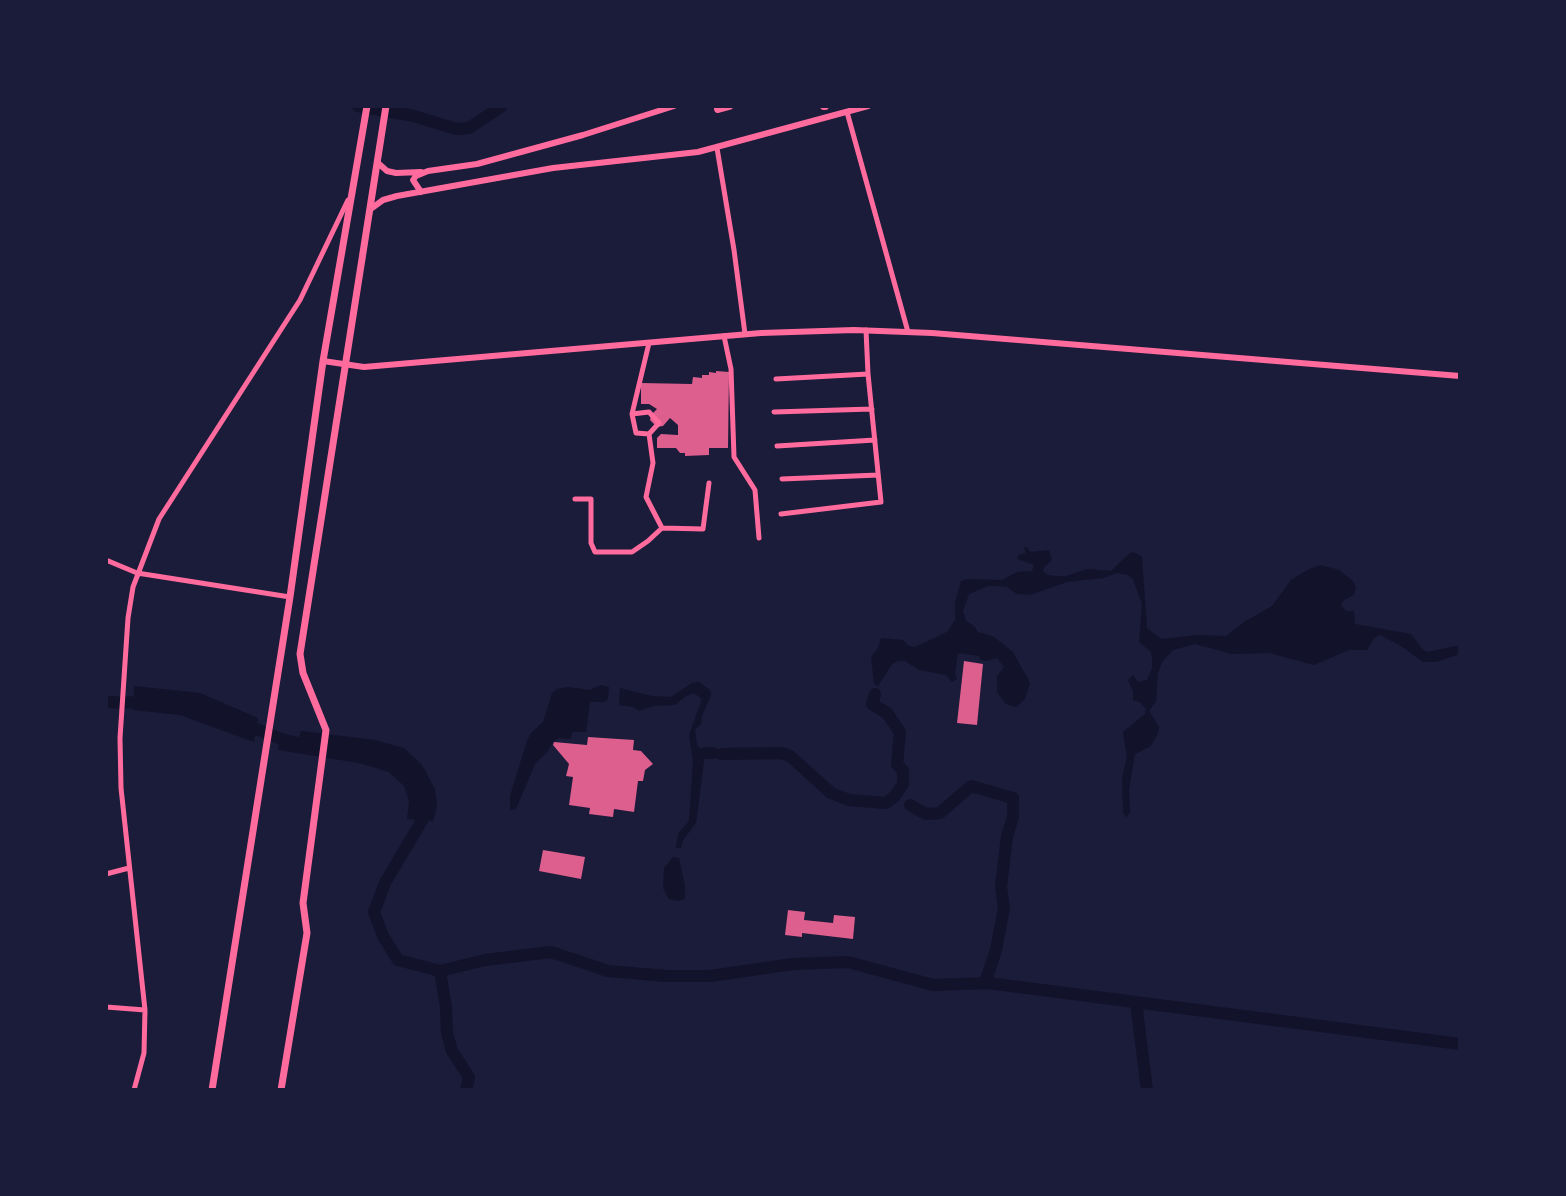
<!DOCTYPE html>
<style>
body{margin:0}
#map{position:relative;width:1566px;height:1196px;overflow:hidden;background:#1b1b3a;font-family:Roboto,sans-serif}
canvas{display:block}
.frame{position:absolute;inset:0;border:108px solid #1b1b3a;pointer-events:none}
</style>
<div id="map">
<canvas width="1566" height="1196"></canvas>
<div class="frame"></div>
</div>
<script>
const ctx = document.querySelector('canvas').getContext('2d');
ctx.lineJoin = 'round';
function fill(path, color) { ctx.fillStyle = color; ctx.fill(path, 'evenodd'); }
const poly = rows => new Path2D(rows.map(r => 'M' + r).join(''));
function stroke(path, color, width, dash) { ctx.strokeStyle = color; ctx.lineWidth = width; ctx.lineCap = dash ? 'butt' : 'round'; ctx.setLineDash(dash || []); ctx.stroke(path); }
const water = poly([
 [1027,547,1030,552,1049,550,1052,560,1044,567,1043,571,1048,575,1057,576,1066,576,1087,569,1111,571,1131,552,1138,554,1142,557,1147,628,1161,639,1197,635,1226,636,1244,622,1272,606,1291,580,1309,569,1321,565,1339,570,1353,581,1356,587,1354,595,1344,600,1341,605,1346,611,1354,611,1355,624,1411,634,1423,650,1428,652,1460,645,1460,654,1436,662,1423,662,1401,646,1380,635,1374,638,1367,650,1349,650,1314,665,1269,653,1232,654,1195,644,1173,650,1162,662,1158,673,1156,701,1149,711,1159,727,1158,733,1151,746,1135,754,1129,789,1130,812,1126,818,1123,812,1122,778,1127,757,1123,732,1145,714,1146,709,1140,702,1133,700,1133,691,1128,680,1133,675,1138,682,1147,680,1152,668,1152,656,1150,651,1139,642,1142,604,1133,579,1128,575,1117,573,1103,578,1067,582,1030,595,1017,594,1007,587,997,586,988,586,969,594,963,611,966,621,974,626,978,632,994,637,1013,652,1028,679,1030,684,1025,699,1016,707,1006,704,997,692,997,676,1004,667,997,658,985,661,980,659,979,656,958,653,955,673,957,679,952,682,946,675,919,670,905,661,898,661,892,664,878,686,874,684,871,657,878,648,881,638,903,640,909,646,915,647,947,632,955,620,955,603,961,581,968,579,1002,580,1017,572,1032,571,1034,565,1017,559,1019,555,1026,553,1024,548],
 [699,682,710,690,711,695,702,716,701,724,695,730,697,745,705,753,696,823,683,840,681,848,676,848,678,834,689,821,693,761,689,735,702,699,694,693,686,696,675,705,654,706,639,711,633,707,619,705,620,688,652,696,671,697,692,683],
 [601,685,609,687,608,699,605,702,590,702,586,732,573,732,570,739,559,738,553,742,548,751,535,764,516,809,510,810,510,796,527,741,531,733,543,722,552,693,557,689,568,687,590,690],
 [134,686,200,693,258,718,254,742,180,715,133,710],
 [301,731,375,740,404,748,422,765,435,789,437,806,433,821,407,819,409,801,404,786,389,772,359,763,278,750,281,733,299,737],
 [673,857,679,858,685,885,685,899,678,901,669,899,663,888,664,868]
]);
const river = poly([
 [358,106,414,116,456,129,469,128,502,106],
 [106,702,150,703],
 [241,723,294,744],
 [705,753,713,753],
 [721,754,781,753,790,756,831,793,849,800,886,803,895,796,903,784,903,771,897,764,900,732,887,713,872,704,875,694],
 [910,805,926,814,940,813,971,786,1013,798,1013,817,1007,836,1001,887,1004,908,996,950,985,983],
 [422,806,424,817,385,883,374,912,383,936,398,960,440,971,485,960,551,952,608,971,666,976,710,976,793,964,848,962,933,985,988,983,1460,1044],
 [440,971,446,1007,447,1033,452,1051,469,1077,466,1090],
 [1136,1002,1147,1090]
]);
const building = poly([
 [716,371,729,372,728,448,709,448,709,455,685,456,685,453,680,453,676,448,657,448,657,438,661,434,678,435,678,425,670,418,663,426,657,427,650,420,651,415,657,409,649,404,641,404,641,383,692,384,693,377,702,378,702,375,709,375,709,372,716,373],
 [964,661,983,664,977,725,957,723],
 [588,737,634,740,633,750,641,751,653,764,645,770,643,781,638,781,634,812,614,809,613,817,589,814,590,808,569,805,573,777,566,776,569,764,553,745,554,742,587,745],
 [543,850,585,857,581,879,539,871],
 [788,910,805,912,804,920,833,923,834,915,855,917,853,939,802,933,802,937,785,935]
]);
const minor = poly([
 [847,112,908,332],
 [717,148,734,250,745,334],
 [866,330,868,374],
 [724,336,731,369,734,457,755,490,759,538],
 [776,379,868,374,881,502,781,514],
 [774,412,872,409],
 [632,414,649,412,659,423,649,434,636,433,632,414,649,343],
 [777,446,875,440],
 [782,479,878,475],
 [575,499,591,499,591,543,595,552,632,552,648,541,662,528,646,497,653,463,649,434],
 [662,528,703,529,709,483],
 [106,560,137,573,290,597],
 [106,874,129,868],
 [106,1007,145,1010],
 [134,1090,144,1053,145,1010,121,788,120,738,128,618,133,587,159,519,300,300,348,200]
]);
const tertiary = poly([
 [323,361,364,367,761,333,854,330,932,333,1460,376]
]);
const secondary = poly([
 [378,163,387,171,396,173,421,172],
 [421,192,413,180,416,176,428,171,477,164,583,135,674,106],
 [372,208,383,200,397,196,553,168,698,152,868,106]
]);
const primary = poly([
 [212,1090,290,597,323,361,367,106],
 [281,1090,307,933,303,903,326,730,303,673,300,654,386,106]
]);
const trunk = poly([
 [824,106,825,106],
 [718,109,729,106]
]);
fill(water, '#12122b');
stroke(river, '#12122b', 12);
fill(building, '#dd5f8e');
stroke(minor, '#ff6b9d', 5);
stroke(tertiary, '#ff6b9d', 6);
stroke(secondary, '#ff6b9d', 6);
stroke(primary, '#ff6b9d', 7);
stroke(trunk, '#ff6b9d', 8);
</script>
